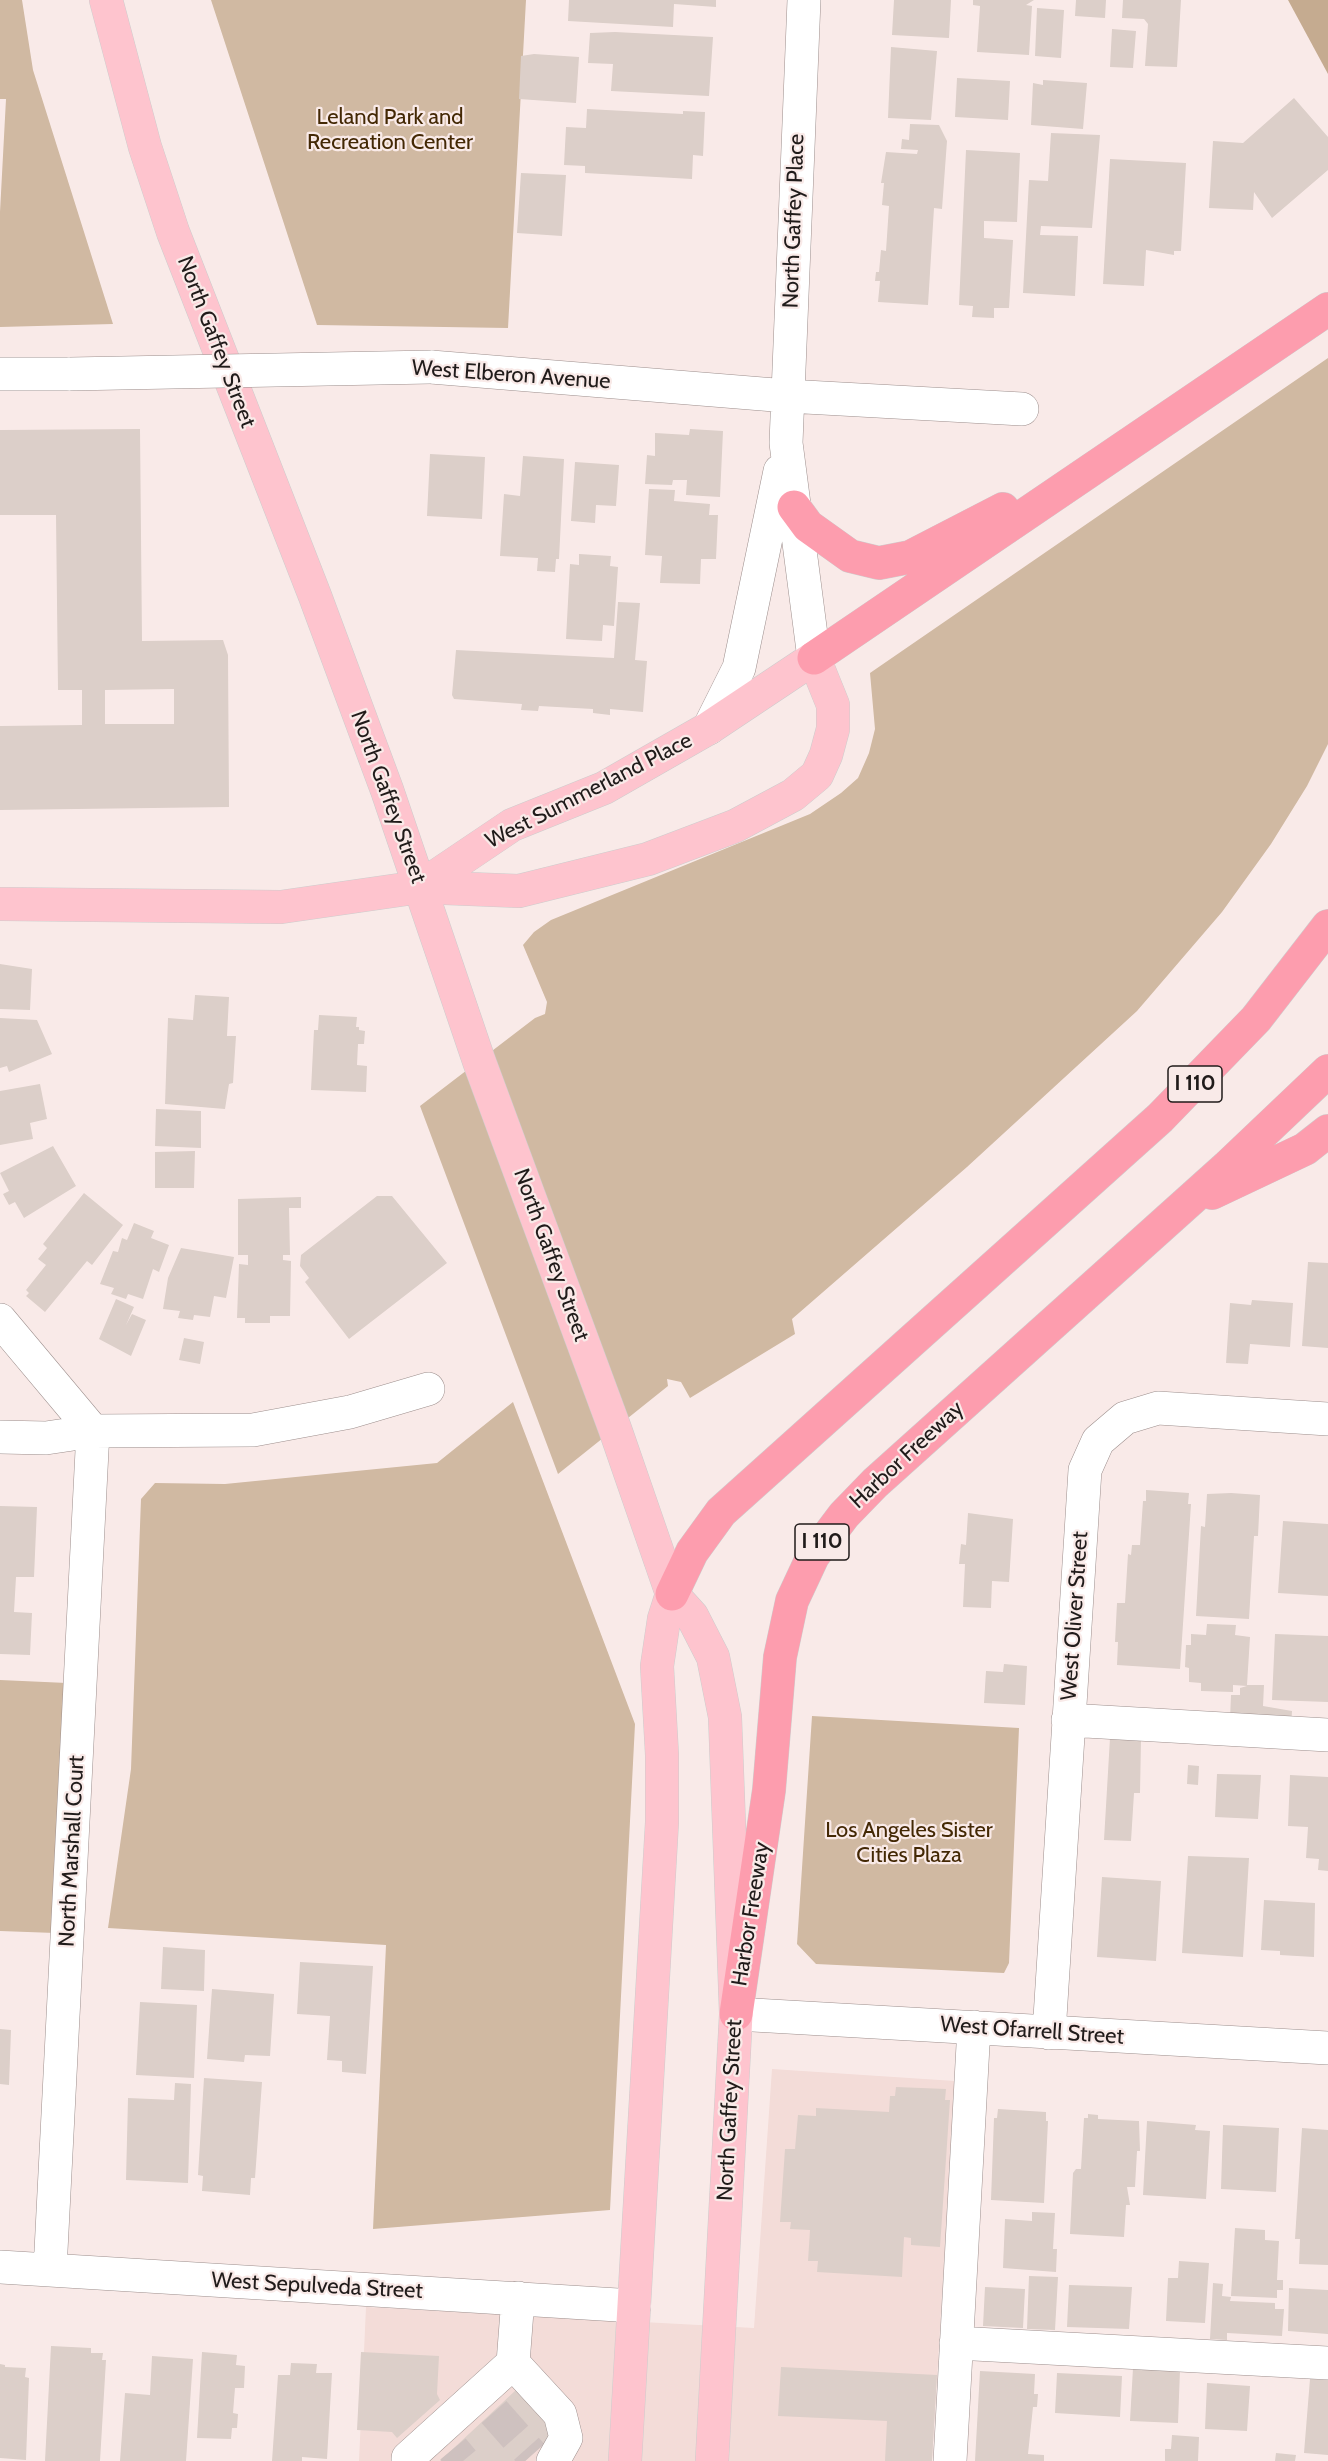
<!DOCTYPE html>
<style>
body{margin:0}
canvas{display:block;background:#f9eae8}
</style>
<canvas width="1328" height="2461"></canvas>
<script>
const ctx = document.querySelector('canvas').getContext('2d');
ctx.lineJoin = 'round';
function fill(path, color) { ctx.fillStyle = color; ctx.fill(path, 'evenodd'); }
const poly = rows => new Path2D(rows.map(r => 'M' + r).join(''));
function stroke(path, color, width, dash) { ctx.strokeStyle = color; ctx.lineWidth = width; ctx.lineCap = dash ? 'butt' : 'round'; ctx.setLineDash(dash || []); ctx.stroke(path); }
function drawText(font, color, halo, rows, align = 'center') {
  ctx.font = font + ' Cabin,sans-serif'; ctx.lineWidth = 4.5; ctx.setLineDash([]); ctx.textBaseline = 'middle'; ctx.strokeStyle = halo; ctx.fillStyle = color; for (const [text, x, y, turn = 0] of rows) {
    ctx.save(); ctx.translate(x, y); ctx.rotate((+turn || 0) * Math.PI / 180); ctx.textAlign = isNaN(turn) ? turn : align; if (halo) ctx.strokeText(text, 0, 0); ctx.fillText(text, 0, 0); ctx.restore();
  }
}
const built = poly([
 [772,2069,955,2081,932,2461,359,2461,366,2307,754,2328]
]);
const green = poly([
 [0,0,22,0,33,70,113,324,0,327,0,212,6,99,0,99],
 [211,0,526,0,508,328,317,325],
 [1328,358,1328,744,1307,786,1271,844,1222,912,1137,1011,967,1167,792,1319,795,1334,690,1398,681,1382,667,1379,668,1386,558,1474,420,1106,535,1018,545,1014,547,1002,523,945,534,932,551,920,810,814,841,793,858,778,869,753,875,729,870,673],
 [513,1402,635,1724,610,2210,373,2229,386,1945,108,1928,131,1769,141,1499,155,1483,225,1484,437,1463],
 [0,1680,67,1683,55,1933,0,1931],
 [812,1716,1019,1728,1009,1963,1004,1973,816,1964,797,1944]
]);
const forest = poly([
 [1288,0,1328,0,1328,74]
]);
const building = poly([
 [569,0,716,0,716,7,674,4,673,27,568,21],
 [894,0,951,0,949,38,892,35],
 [973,0,1034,0,1026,5,1032,6,1029,55,977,52,980,6,973,5],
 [1076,0,1106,0,1105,18,1075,16],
 [1123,0,1181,0,1177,67,1145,66,1148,24,1144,19,1122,18],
 [1037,8,1064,10,1061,58,1035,56],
 [1112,29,1136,31,1133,68,1110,67],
 [615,32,713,37,709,96,611,91,613,64,588,63,590,33],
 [891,47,937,51,931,120,888,118],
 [534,54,579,57,576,103,519,99,521,56],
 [957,78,1010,81,1008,120,955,117],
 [1043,80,1087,83,1083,129,1031,125,1033,83,1043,85],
 [1294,98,1328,137,1328,170,1272,218,1254,192,1253,210,1209,208,1213,141,1243,143],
 [587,109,683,114,683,111,705,112,703,156,693,155,692,179,585,173,585,166,564,165,566,127,586,128],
 [910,124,939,125,947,141,942,209,934,208,928,305,878,302,880,281,875,281,876,272,879,272,881,250,886,251,889,206,882,205,884,183,881,183,886,152,917,154,918,150,901,149,902,139,909,140],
 [1051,133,1100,135,1092,228,1041,226,1040,235,1078,236,1075,296,1023,293,1029,180,1048,181],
 [966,150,1020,153,1017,222,984,221,984,238,1013,240,1009,308,994,308,994,318,972,317,973,306,959,305],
 [1110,159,1186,163,1181,251,1174,251,1174,255,1146,250,1144,286,1103,284],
 [521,173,566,175,562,236,517,233],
 [140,429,142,641,223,640,228,655,229,807,0,810,0,726,82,725,82,690,58,690,56,515,0,515,0,430],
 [174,689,174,724,105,724,105,690],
 [690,429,723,431,720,497,686,495,687,480,673,480,672,485,645,484,647,455,655,456,655,433,689,435],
 [430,454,485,457,482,519,427,516],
 [523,456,564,459,559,559,556,559,555,572,537,571,538,558,500,556,504,494,520,496],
 [575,462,619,465,616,506,596,505,595,523,571,521],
 [649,489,675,490,674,501,710,504,709,515,718,515,716,559,701,559,700,584,660,583,662,556,645,555],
 [579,554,611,556,610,566,618,567,614,626,603,625,602,641,566,639,570,564,579,565],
 [618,602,640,603,635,660,647,661,643,712,610,709,610,715,593,713,593,709,539,706,538,711,521,710,522,704,454,699,452,695,456,650,614,658],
 [0,964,32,969,30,1010,0,1009],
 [195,995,229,997,227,1036,236,1036,233,1083,229,1084,225,1109,165,1104,168,1018,193,1020],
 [319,1015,357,1017,356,1027,359,1027,359,1030,365,1031,364,1044,358,1044,357,1065,367,1066,366,1092,311,1090,314,1030,318,1030],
 [0,1018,37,1020,52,1054,9,1072,7,1066,0,1068],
 [40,1084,47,1119,30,1123,33,1139,0,1145,0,1091],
 [156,1109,201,1111,201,1148,155,1146],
 [53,1146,76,1186,24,1218,15,1202,9,1205,3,1194,9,1191,0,1173],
 [195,1151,194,1188,155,1188,155,1152],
 [84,1193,123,1225,92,1265,87,1261,45,1312,26,1296,29,1293,26,1290,46,1265,38,1259,47,1248,43,1244],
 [377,1196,392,1196,447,1263,349,1339,305,1282,309,1278,300,1266,301,1255],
 [301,1197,301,1208,289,1208,290,1255,283,1255,283,1260,291,1261,290,1316,270,1316,270,1323,245,1323,245,1318,237,1318,239,1264,248,1265,248,1255,238,1255,238,1199],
 [134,1223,154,1231,151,1238,169,1245,159,1272,153,1269,143,1299,128,1294,126,1299,111,1294,114,1288,100,1284,113,1251,118,1252,122,1238,127,1240],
 [181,1248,234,1257,226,1298,214,1296,210,1317,194,1315,193,1320,178,1318,180,1311,163,1309,168,1278],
 [1308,1262,1328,1263,1328,1348,1302,1346],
 [116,1299,134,1307,126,1325,132,1314,146,1320,131,1356,99,1339],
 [1252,1300,1293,1303,1290,1347,1250,1344,1248,1364,1226,1363,1230,1303,1251,1305],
 [184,1338,204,1342,200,1364,179,1360],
 [1146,1490,1189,1493,1188,1504,1191,1504,1180,1669,1117,1665,1118,1642,1115,1642,1117,1603,1125,1603,1128,1554,1131,1555,1132,1545,1140,1545,1143,1501,1146,1501],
 [1231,1493,1260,1495,1258,1536,1254,1536,1249,1619,1196,1616,1201,1526,1205,1527,1207,1494],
 [0,1506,37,1507,34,1577,16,1577,14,1612,32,1613,30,1655,0,1654],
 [968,1513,1013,1519,1009,1582,992,1581,991,1608,963,1607,965,1564,959,1564,961,1544,966,1545],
 [1283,1521,1328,1524,1328,1596,1278,1593],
 [1207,1624,1236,1625,1235,1635,1250,1637,1247,1685,1264,1685,1263,1706,1292,1711,1291,1727,1230,1719,1231,1695,1240,1695,1240,1688,1247,1686,1233,1685,1233,1692,1201,1691,1201,1683,1189,1682,1189,1668,1185,1667,1186,1645,1191,1645,1191,1634,1206,1635],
 [1275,1634,1328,1636,1328,1702,1272,1700],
 [1004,1664,1027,1666,1025,1705,984,1703,986,1671,1003,1672],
 [1110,1738,1141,1740,1140,1793,1134,1793,1131,1841,1104,1840],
 [1188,1765,1199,1766,1198,1785,1187,1784],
 [1217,1774,1261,1775,1258,1819,1215,1817],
 [1290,1775,1328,1777,1328,1871,1318,1870,1319,1859,1306,1858,1308,1827,1288,1826],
 [1188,1856,1249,1858,1243,1957,1182,1953],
 [1102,1877,1161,1881,1156,1961,1097,1957],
 [1264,1900,1315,1903,1314,1957,1280,1955,1280,1951,1261,1950],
 [163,1947,205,1950,204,1991,161,1989],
 [300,1962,373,1966,366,2074,342,2072,342,2061,327,2060,330,2016,297,2014],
 [212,1989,274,1994,270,2056,245,2055,244,2062,207,2059],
 [140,2002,197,2005,194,2078,136,2075],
 [0,2029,11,2030,9,2085,0,2084],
 [204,2078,262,2082,255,2178,251,2178,250,2195,202,2191,203,2176,198,2175],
 [175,2083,191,2084,188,2183,126,2180,128,2098,174,2100],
 [896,2087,946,2089,945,2100,950,2100,940,2247,911,2245,911,2238,904,2237,902,2277,817,2272,818,2261,808,2261,810,2230,790,2229,791,2222,780,2222,785,2149,795,2149,798,2115,816,2116,816,2108,889,2112,890,2096,895,2096],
 [998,2109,1046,2112,1046,2121,1048,2121,1044,2203,991,2200,994,2118,997,2118],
 [1088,2114,1098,2115,1098,2119,1139,2121,1140,2151,1137,2151,1135,2187,1127,2187,1130,2205,1126,2205,1124,2237,1070,2234,1073,2173,1076,2169,1081,2169,1084,2118,1088,2118],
 [1147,2121,1196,2125,1195,2130,1210,2131,1206,2199,1143,2195],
 [1223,2125,1279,2128,1276,2192,1221,2189],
 [1302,2128,1328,2130,1328,2265,1299,2264,1300,2239,1295,2239],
 [1032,2212,1055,2213,1053,2249,1057,2249,1056,2272,1003,2268,1005,2219,1032,2221],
 [1235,2228,1265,2230,1265,2240,1279,2241,1277,2280,1283,2280,1283,2290,1277,2290,1277,2298,1231,2296],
 [1179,2261,1209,2263,1205,2323,1166,2321,1168,2278,1178,2278],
 [1029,2276,1058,2277,1055,2330,1027,2329],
 [1213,2283,1223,2284,1222,2296,1231,2297,1230,2301,1275,2303,1275,2309,1284,2309,1282,2336,1227,2333,1227,2340,1210,2339],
 [1069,2285,1132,2287,1129,2329,1067,2327],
 [985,2287,1025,2289,1023,2328,983,2326],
 [1289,2288,1328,2290,1328,2334,1288,2331],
 [51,2346,91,2348,91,2353,103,2353,102,2360,106,2360,100,2461,45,2461],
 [202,2352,237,2355,236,2365,245,2366,244,2388,235,2388,233,2413,238,2414,237,2428,232,2428,231,2439,197,2438],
 [361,2352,439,2356,437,2394,440,2400,397,2438,392,2432,357,2430],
 [152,2356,193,2359,186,2461,120,2461,125,2393,150,2395],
 [291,2363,317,2364,316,2373,332,2373,327,2459,302,2457,302,2461,272,2461,278,2375,290,2375],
 [0,2364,5,2365,5,2367,26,2368,25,2377,29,2378,26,2460,0,2458],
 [781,2367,937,2375,932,2461,885,2461,887,2421,778,2416],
 [1133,2368,1180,2370,1178,2423,1130,2421],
 [980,2371,1035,2374,1034,2394,1038,2394,1037,2407,1033,2407,1028,2454,1044,2455,1044,2461,975,2461],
 [1057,2373,1122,2376,1120,2417,1055,2413],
 [1310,2379,1328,2380,1328,2455,1304,2453],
 [1207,2383,1250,2386,1247,2431,1205,2429],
 [516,2390,556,2432,525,2461,440,2461],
 [1172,2435,1199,2437,1198,2461,1165,2461,1165,2449,1171,2449],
 [1276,2453,1296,2455,1295,2461,1275,2461]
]);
const minorTunnel = poly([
 [494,2412,532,2455],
 [453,2449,463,2461]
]);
const minor = poly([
 [804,0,786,443,814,658],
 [431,367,787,396,1022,409],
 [0,374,70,374],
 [709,728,739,668,780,471],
 [0,1320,93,1431,253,1430,350,1412,428,1389],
 [0,1437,46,1438,93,1431,50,2270],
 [1068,1720,1328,1735],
 [736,2014,1328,2048],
 [1049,2033,1085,1470,1098,1441,1125,1418,1158,1408,1328,1419],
 [0,2267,634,2306],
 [518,2298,513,2363,560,2414,566,2438,553,2461],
 [956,2343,1328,2363],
 [408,2461,408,2458,513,2363],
 [950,2461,974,2027]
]);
const major = poly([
 [106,0,145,147,173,232,315,596,387,790,479,1061,615,1429,672,1594,692,1616,713,1657,725,1717,736,2014,712,2461],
 [0,904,281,907,420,887,519,891,648,859,735,826,793,795,817,775,826,755,833,729,833,705,814,658,709,728,604,788,512,825,420,887],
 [625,2461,662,1822,662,1755,657,1666,664,1619,672,1594]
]);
const highway = poly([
 [794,507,808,526,850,556,879,563,910,557,1003,509],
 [814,658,1328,309],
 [1212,1193,1305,1149,1328,1131],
 [672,1594,692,1552,721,1512,1160,1118,1256,1019,1328,926],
 [736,2014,769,1790,780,1657,792,1601,813,1556,844,1515,875,1483,1227,1167,1328,1071]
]);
const minorBridge = poly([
 [70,374,431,367]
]);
const shields = [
 [1195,1084,54],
 [822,1542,54]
];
const shieldNames = [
 ["I 110",1195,1084],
 ["I 110",822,1542]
];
const parkNames = [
 ["Leland Park and",390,118],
 ["Recreation Center",390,143],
 ["Los Angeles Sister",909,1831],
 ["Cities Plaza",909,1856]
];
const streetNames = [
 ["North Gaffey Place",794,221,-88],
 ["North Gaffey Street",216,342,69],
 ["West Elberon Avenue",511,375,4],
 ["West Summerland Place",589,791,-27],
 ["North Gaffey Street",388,797,70],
 ["North Gaffey Street",551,1255,70],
 ["Harbor Freeway",907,1455,-43],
 ["West Oliver Street",1075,1616,-86],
 ["North Marshall Court",72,1851,-87],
 ["Harbor Freeway",751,1914,-81],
 ["West Ofarrell Street",1032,2031,4],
 ["North Gaffey Street",730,2110,-87],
 ["West Sepulveda Street",317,2286,3]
];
fill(built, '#f3dcd8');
fill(green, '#d0b9a2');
fill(forest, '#c5ab90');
fill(building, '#dccfc9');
stroke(minorTunnel, '#cec1bf', 33, [33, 16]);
stroke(minor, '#9d8f8d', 34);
stroke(major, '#cecdcd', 34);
stroke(highway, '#cecdcd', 34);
stroke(minor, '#fff', 33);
stroke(major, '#fec4ce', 33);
stroke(highway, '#fd9dae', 33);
stroke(minorBridge, '#9d8f8d', 34, []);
stroke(minorBridge, '#fff', 33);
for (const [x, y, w] of shields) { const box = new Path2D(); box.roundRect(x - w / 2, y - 18, w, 36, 4.5); ctx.fillStyle = '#f9eae8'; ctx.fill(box); stroke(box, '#201b1a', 1.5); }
drawText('bold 21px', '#201b1a', null, shieldNames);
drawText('22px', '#432804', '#f9eae8', parkNames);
drawText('22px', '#201b1a', '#f9eae8', streetNames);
</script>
